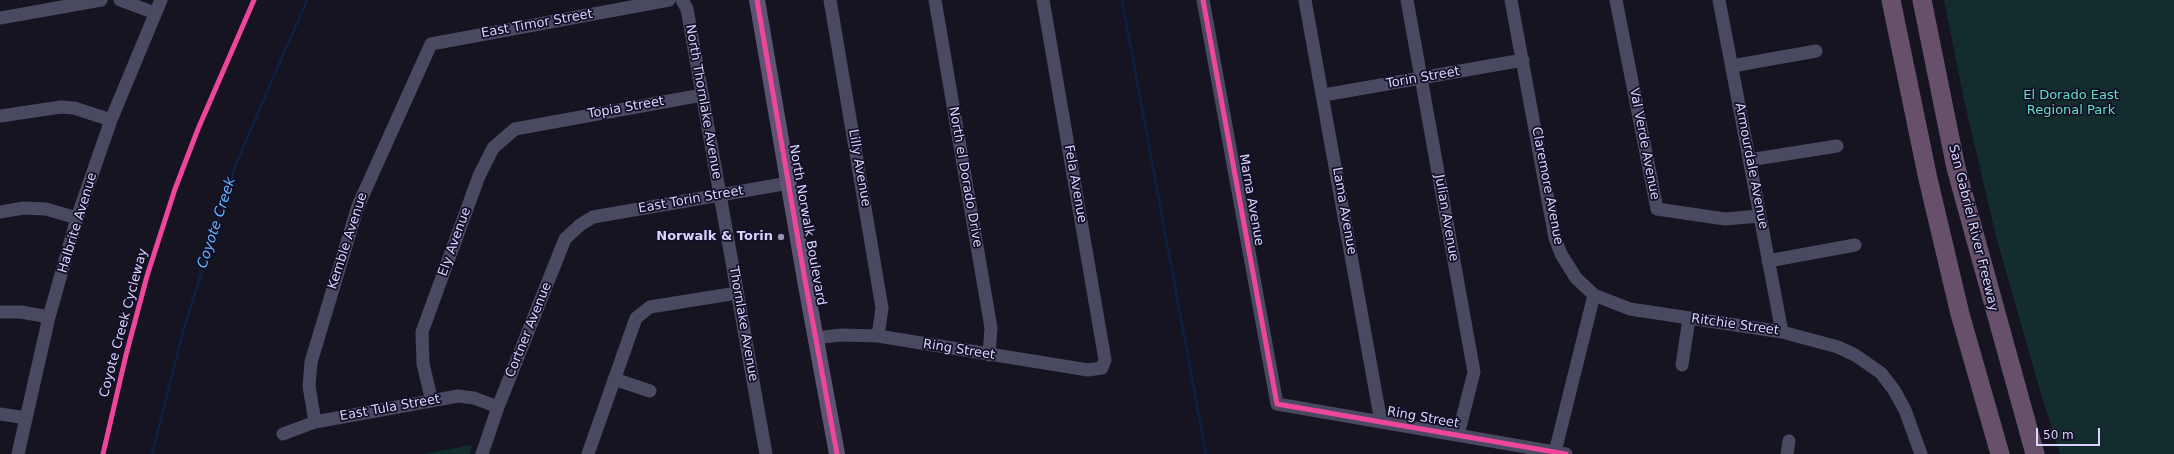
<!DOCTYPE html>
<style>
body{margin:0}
#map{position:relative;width:2174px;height:454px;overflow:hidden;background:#161421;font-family:"DejaVu Sans",sans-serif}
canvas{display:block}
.scale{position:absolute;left:2036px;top:428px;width:64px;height:18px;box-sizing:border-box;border:2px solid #d9d4ff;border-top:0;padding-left:5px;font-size:12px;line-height:14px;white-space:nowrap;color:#d9d4ff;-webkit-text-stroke:3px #130f26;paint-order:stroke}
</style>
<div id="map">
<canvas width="2174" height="454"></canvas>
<div class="scale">50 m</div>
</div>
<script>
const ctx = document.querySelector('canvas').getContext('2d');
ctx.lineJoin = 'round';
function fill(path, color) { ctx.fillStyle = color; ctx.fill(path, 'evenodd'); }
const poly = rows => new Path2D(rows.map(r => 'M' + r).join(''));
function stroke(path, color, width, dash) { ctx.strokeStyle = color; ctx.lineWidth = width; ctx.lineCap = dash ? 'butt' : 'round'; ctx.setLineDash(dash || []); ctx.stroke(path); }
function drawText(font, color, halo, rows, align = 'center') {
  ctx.font = font + ' "DejaVu Sans",sans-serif'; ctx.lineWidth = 3.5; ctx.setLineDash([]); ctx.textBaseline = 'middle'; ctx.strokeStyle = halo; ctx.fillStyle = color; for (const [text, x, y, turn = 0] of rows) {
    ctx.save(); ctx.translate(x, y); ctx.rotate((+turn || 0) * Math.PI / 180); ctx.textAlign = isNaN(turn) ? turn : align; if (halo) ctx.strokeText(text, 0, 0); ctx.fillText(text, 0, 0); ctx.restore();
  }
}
const green = poly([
 [1944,0,2174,0,2174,454,2060,454,2041,394,1996,236,1964,100],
 [472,445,470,454,423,454]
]);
const stream = poly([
 [1122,0,1206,454],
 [152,454,184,328,236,164,307,0]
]);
const minor = poly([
 [120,0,155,13],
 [682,0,687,9,766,454],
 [830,0,882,308,878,336],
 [935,0,991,328,989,355],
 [1203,0,1277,404,1566,454],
 [1305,0,1381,422],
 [1407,0,1474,372,1458,435],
 [1511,0,1555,238,1561,254,1576,278,1594,295,1630,309,1782,332,1838,347,1855,355,1881,373,1894,390,1905,410,1921,454],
 [1616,0,1657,209,1725,219,1760,216],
 [1719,0,1782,332],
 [0,18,101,0],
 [1732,66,1816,51],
 [1324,95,1523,60],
 [0,116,61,107,74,108,111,120],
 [1749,160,1837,146],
 [0,212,23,208,46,209,77,218],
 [1768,261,1855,245],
 [0,312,21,312,49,317],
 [815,338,841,335,878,336,1088,370,1102,368,1105,360,1043,0],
 [1682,365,1689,319],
 [614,379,650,391],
 [432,401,423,364,422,332,479,176,493,148,515,129,702,95],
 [0,414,26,418],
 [315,422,309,386,311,362,358,206,431,44,669,0],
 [283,434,315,422,458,396,474,398,498,407],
 [1555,452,1594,295],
 [18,454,49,317,77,218,111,120,161,0],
 [482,454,498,407,565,239,580,225,593,217,789,183],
 [588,454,636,318,650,307,737,293],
 [1787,454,1789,441]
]);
const major = poly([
 [757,0,805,280,837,454]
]);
const highway = poly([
 [1891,0,1928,179,1960,314,2000,454],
 [1922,0,1956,168,2035,454]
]);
const cycleway = poly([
 [757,0,805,280,837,454],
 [1203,0,1277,404,1566,454],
 [103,454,126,355,147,276,175,189,198,129,254,0]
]);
const markers = [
 [781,237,4,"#9591b1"]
];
const streetNames = [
 ["East Timor Street",537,24,-10],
 ["Torin Street",1423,78,-10],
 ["North Thornlake Avenue",703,102,80],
 ["Topia Street",626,108,-10],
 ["Val Verde Avenue",1644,144,79],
 ["Armourdale Avenue",1751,166,79],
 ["Lilly Avenue",859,168,80],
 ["North el Dorado Drive",965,177,80],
 ["Fela Avenue",1075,184,80],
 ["Claremore Avenue",1547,186,79],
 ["East Torin Street",691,200,-10],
 ["Marna Avenue",1251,200,80],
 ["Lama Avenue",1344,211,80],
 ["Julian Avenue",1446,218,80],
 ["Halbrite Avenue",78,223,-73],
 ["North Norwalk Boulevard",807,225,80],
 ["San Gabriel River Freeway",1973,228,76],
 ["Kemble Avenue",348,241,-72],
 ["Ely Avenue",455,242,-70],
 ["Coyote Creek Cycleway",124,323,-75],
 ["Thornlake Avenue",743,324,80],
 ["Ritchie Street",1735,325,8],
 ["Cortner Avenue",529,330,-68],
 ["Ring Street",959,350,9],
 ["East Tula Street",390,408,-10],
 ["Ring Street",1423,418,10]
];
const parkNames = [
 ["El Dorado East",2071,96],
 ["Regional Park",2071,111]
];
const poiNames = [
 ["Norwalk & Torin",773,237]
];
const waterNames = [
 ["Coyote Creek",217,223,-72]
];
fill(green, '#132c2d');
stroke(stream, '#0d2144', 2.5);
stroke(minor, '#4a4962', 13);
stroke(major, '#5e5373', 16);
stroke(highway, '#67516a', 19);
stroke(cycleway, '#ed469a', 5);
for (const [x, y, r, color] of markers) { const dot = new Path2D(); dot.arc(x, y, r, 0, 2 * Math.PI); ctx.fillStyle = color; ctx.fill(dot); stroke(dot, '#130f26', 1.5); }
drawText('13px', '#d9d4ff', '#130f26', streetNames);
drawText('13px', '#5fe0c0', '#130f26', parkNames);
drawText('bold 13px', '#d9d4ff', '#130f26', poiNames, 'right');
drawText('italic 14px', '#62b6ff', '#130f26', waterNames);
</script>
